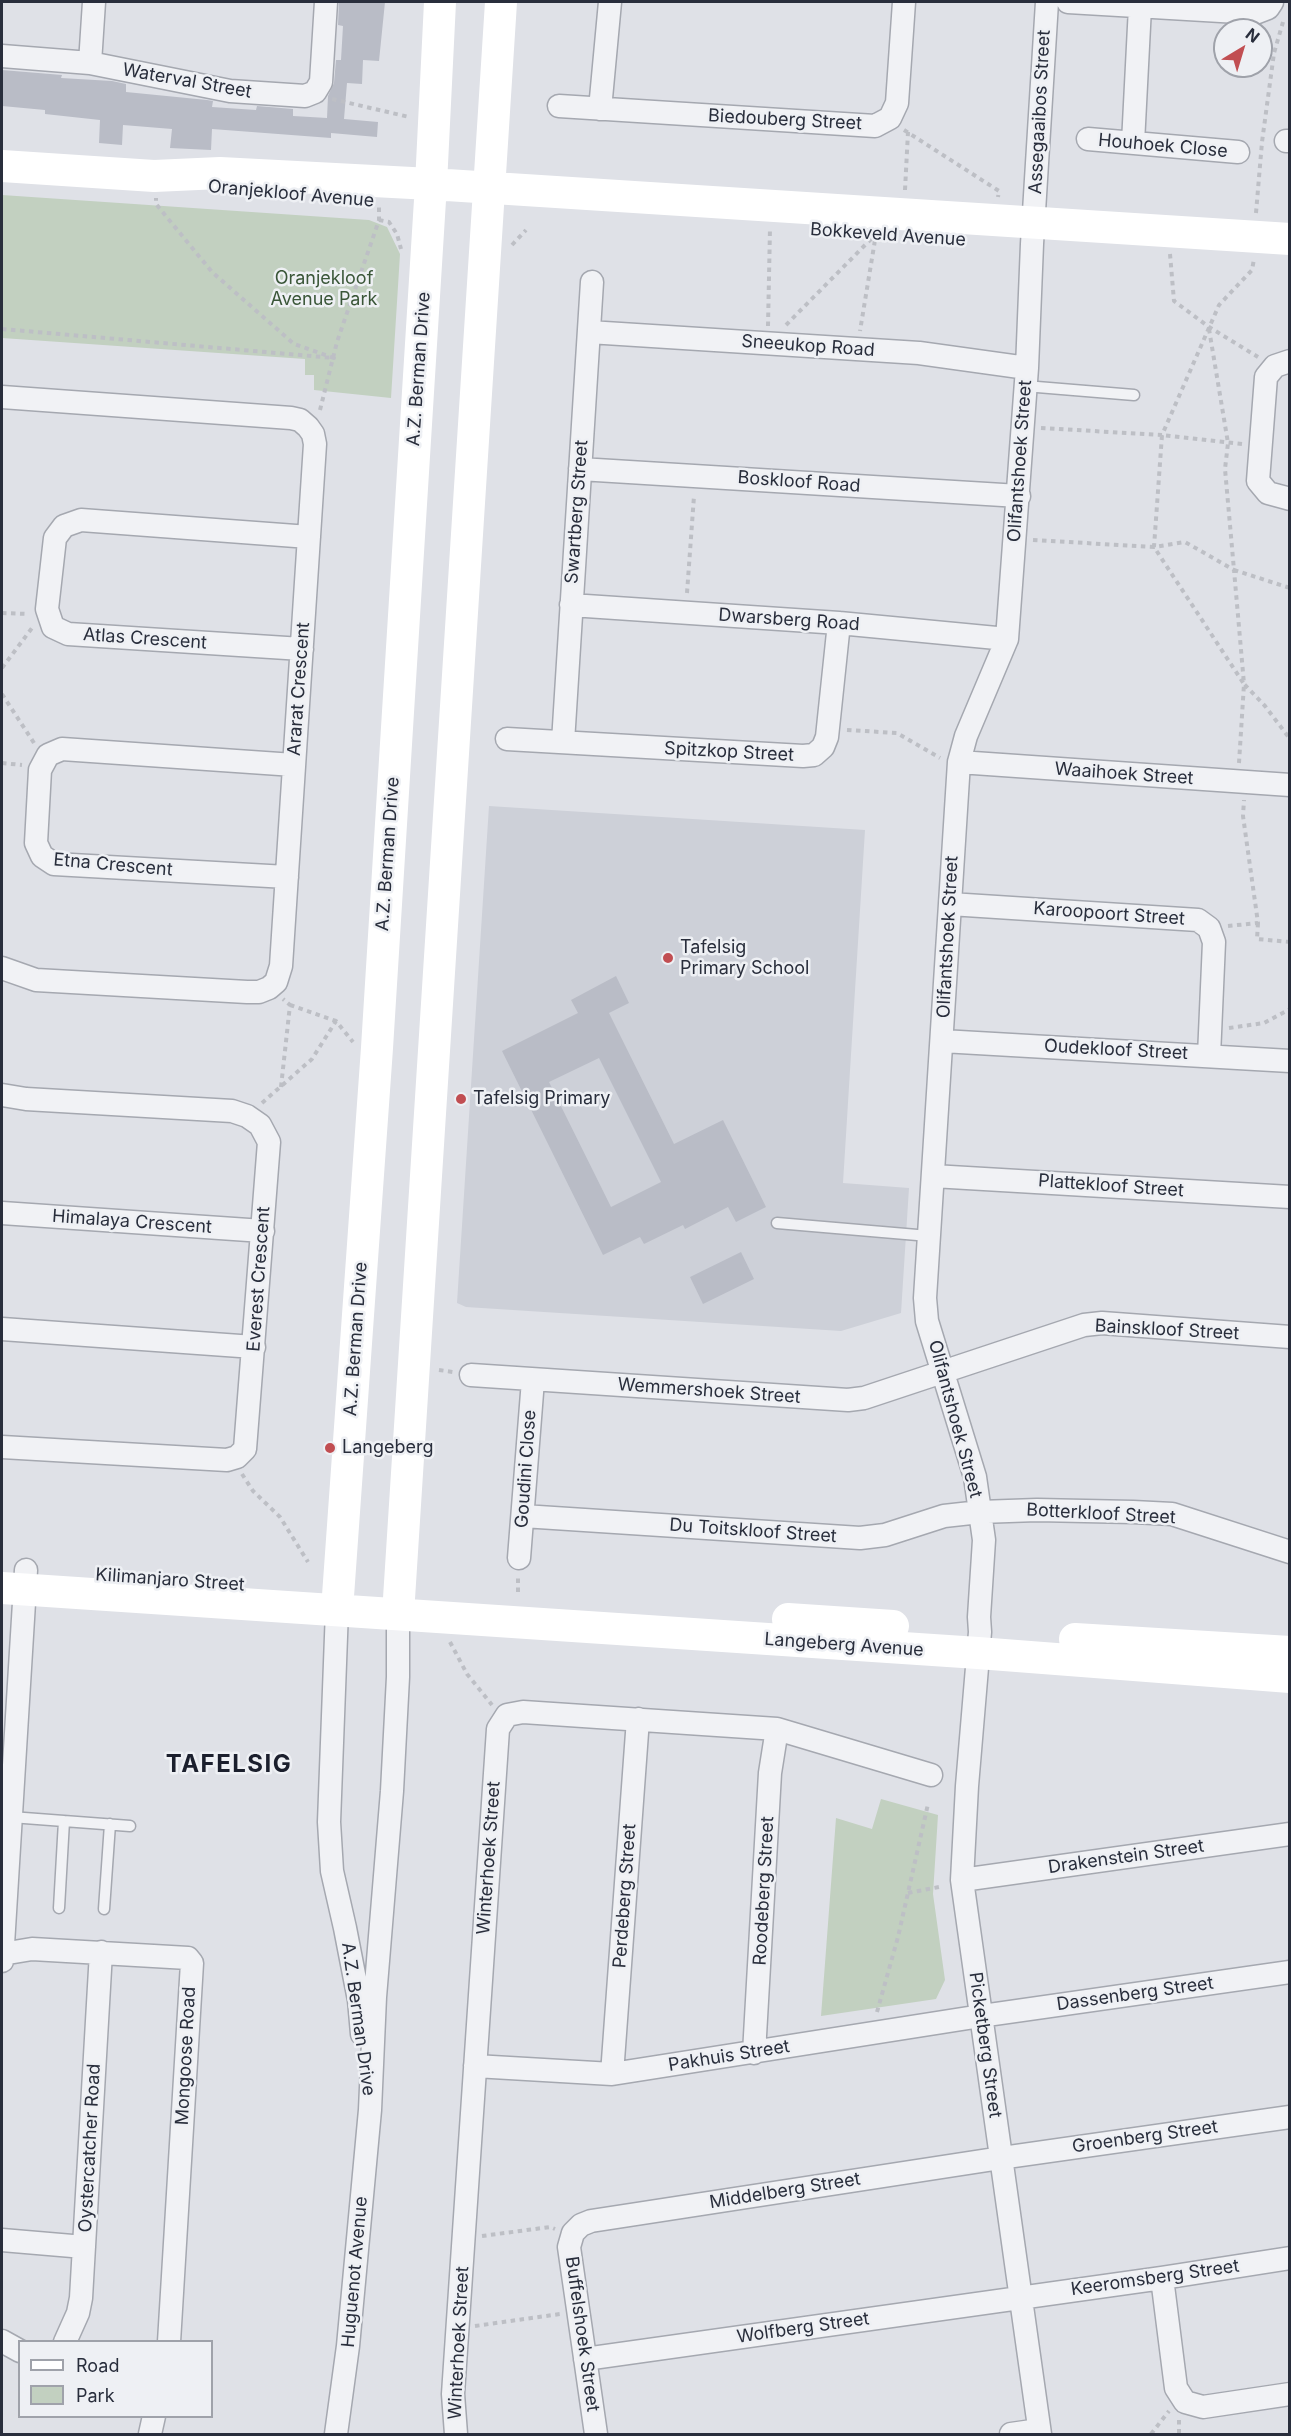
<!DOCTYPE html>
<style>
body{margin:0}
#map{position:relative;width:1291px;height:2436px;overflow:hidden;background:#dfe1e7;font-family:Inter,sans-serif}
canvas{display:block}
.frame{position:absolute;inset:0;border:3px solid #292e3c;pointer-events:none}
.legend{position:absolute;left:18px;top:2340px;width:195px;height:78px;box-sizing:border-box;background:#eef0f4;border:2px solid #9fa2aa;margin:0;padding:8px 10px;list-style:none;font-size:18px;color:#292e3c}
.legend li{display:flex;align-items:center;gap:12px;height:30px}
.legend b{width:30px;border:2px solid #9fa2aa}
.north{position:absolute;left:1213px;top:18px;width:60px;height:60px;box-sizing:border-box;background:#eef0f4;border:2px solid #9fa2aa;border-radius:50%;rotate:38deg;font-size:16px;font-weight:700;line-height:24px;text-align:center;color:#292e3c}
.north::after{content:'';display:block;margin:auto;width:21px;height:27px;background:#c14e52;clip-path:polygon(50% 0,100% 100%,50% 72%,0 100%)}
</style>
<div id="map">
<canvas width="1291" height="2436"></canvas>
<div class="frame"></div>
<ul class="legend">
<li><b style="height:8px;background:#fff"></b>Road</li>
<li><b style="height:16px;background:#c2d0c0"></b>Park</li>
</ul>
<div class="north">N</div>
</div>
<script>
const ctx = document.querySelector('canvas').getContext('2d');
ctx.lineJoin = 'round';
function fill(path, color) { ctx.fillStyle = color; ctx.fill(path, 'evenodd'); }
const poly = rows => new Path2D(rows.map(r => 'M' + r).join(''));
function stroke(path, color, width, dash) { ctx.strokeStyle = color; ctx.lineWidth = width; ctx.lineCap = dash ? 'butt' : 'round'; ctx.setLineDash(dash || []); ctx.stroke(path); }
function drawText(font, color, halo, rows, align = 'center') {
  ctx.font = font + ' Inter,sans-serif'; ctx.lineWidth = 5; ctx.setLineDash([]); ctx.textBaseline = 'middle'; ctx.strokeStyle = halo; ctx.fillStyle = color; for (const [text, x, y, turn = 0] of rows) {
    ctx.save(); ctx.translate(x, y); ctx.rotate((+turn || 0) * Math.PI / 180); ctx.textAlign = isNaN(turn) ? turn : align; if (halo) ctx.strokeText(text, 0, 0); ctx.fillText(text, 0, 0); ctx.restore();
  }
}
const built = poly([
 [489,806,865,830,843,1183,909,1188,901,1313,841,1331,466,1307,457,1303]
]);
const green = poly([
 [2,195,369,220,387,227,400,254,391,398,314,390,314,375,305,375,305,359,2,338],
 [881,1799,938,1815,933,1894,945,1980,936,1999,821,2016,836,1818,872,1829]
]);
const building = poly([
 [339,2,385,2,379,61,363,60,362,84,347,83,344,119,378,122,377,137,331,133,331,138,212,129,211,150,170,148,172,129,123,125,122,145,99,143,100,120,45,114,45,110,2,106,2,70,62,75,61,78,112,81,126,84,126,92,207,100,213,101,212,107,256,110,257,106,293,109,293,116,327,118,328,96,334,83,336,60,341,60,343,26,338,25],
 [616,976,629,1003,609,1013,674,1144,723,1120,766,1207,736,1222,728,1207,685,1229,683,1225,644,1244,640,1237,603,1255,502,1051,578,1013,571,1000],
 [599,1058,661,1182,611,1207,549,1082],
 [741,1252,754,1279,703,1304,690,1277]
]);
const path = poly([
 [332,99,409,117],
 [904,130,999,191,998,197],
 [905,190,908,132],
 [1256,213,1262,142,1274,53,1283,22],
 [379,220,389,222,397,234,401,249],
 [512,245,526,230],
 [1170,254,1174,301,1209,327,1258,357],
 [786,325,876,234,860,331],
 [768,326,770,228],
 [2,329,334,358,294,344,212,272,156,204,156,198],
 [1209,329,1228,443,1225,469,1234,570,1290,588],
 [320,410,337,342,379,220,379,205],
 [1041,428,1162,435,1219,305,1252,270,1254,259],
 [1242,444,1162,435,1154,547,1185,542,1234,570,1244,684,1265,706,1290,739],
 [1033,540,1154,547,1244,684,1239,763],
 [687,593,694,496],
 [2,613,28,614],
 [2,668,32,628],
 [2,694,34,743],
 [847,730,897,733,940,758],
 [2,763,22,765],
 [1258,923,1257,939,1290,942],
 [1228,926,1258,923,1243,816,1244,800],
 [290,1005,336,1021],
 [1229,1028,1264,1023,1290,1009],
 [281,1087,290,1005,283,999],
 [262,1103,312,1059,336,1021,353,1042],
 [439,1370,453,1372],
 [242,1474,253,1491,280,1517,308,1562],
 [518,1592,518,1577],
 [450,1642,467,1674,492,1705],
 [908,1893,939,1887],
 [877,2012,898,1937,928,1804],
 [482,2236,550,2227,555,2229],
 [475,2326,560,2314],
 [1179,2420,1179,2434],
 [1151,2434,1169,2411]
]);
const lane = poly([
 [1025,386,1134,395],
 [777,1223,929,1236],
 [11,1817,130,1826],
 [59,1908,64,1821],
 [104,1909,110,1824]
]);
const street = poly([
 [1068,2,1255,13,1268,8,1272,2],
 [2,56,90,63,230,91,305,96,315,92,321,82,326,2],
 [90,63,94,2],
 [559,106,875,126,890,118,897,103,904,2],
 [600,109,610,2],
 [1088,139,1238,152],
 [1286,141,1290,141],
 [1133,143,1140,7],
 [589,332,919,353,1027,368],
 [1290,361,1275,366,1266,377,1258,481,1268,493,1290,499],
 [2,397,291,418,300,420,308,427,313,434,315,444,281,966,276,982,269,988,259,992,247,992,36,980,2,968],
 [580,469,1019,496],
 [571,605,839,623,1007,639],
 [302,649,68,634,53,627,47,609,55,538,64,526,81,520,309,537],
 [507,739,803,756,814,755,823,747,827,737,839,623],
 [563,742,592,282],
 [959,762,1290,785],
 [287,877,54,864,42,856,36,843,40,770,48,755,62,749,294,765],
 [950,904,1198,920,1209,928,1214,942,1209,1056],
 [942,1041,1290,1061],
 [2,1095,26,1099,232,1111,247,1116,260,1125,269,1142,245,1449,237,1457,227,1460,2,1447],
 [933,1176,1290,1197],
 [2,1213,263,1231],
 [2,1329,254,1347],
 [471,1375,848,1400,864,1398,1084,1325,1102,1323,1290,1337],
 [523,1516,860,1538,885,1535,944,1516,980,1512,1037,1510,1133,1512,1172,1514,1290,1552],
 [519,1558,533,1380],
 [337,1610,329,1822,332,1871,345,1928,359,2000,362,2034],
 [962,1880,1290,1834],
 [2,1954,32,1949,188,1958,192,1963,169,2342],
 [2,1961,26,1570],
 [754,2053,770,1773,777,1729],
 [475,2066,612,2074,981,2016,1290,1972],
 [612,2074,638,1719],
 [2,2240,84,2247],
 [1162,2278,1176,2388,1185,2402,1203,2407,1290,2394],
 [2,2341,20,2351],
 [65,2342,78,2313,81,2298,101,1952],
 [585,2359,1162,2278,1290,2258],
 [150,2434,154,2416],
 [336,2434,348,2346,370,2110,375,1997,392,1791,398,1677,398,1614],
 [456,2434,453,2394,498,1729,507,1715,523,1712,777,1729,931,1775],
 [596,2434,569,2247,573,2233,581,2225,591,2221,1001,2158,1290,2117],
 [1011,2434,1039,2430],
 [1040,2434,962,1880,967,1786,980,1632,979,1617,984,1540,975,1477,927,1321,925,1298,959,762,966,736,1007,639,1027,368,1032,244,1047,2]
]);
const secondary = poly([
 [2,166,154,176,220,173,431,184,1290,239],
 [2,1588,978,1653,1290,1677],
 [337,1610,377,1048,431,184,440,2],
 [398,1614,501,2],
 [788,1619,893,1626],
 [1075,1639,1290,1652]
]);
const markers = [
 [668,958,6,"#c14e52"],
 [461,1099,6,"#c14e52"],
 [330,1448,6,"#c14e52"]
];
const streetNames = [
 ["Waterval Street",187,81,10],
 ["Assegaaibos Street",1040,112,-87],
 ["Biedouberg Street",785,120,3],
 ["Houhoek Close",1163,146,5],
 ["Oranjekloof Avenue",291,194,5],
 ["Bokkeveld Avenue",888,235,4],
 ["Sneeukop Road",808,346,4],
 ["A.Z. Berman Drive",419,369,-86],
 ["Olifantshoek Street",1020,461,-86],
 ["Boskloof Road",799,482,4],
 ["Swartberg Street",577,512,-86],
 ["Dwarsberg Road",789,620,4],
 ["Atlas Crescent",145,639,4],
 ["Ararat Crescent",299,689,-86],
 ["Spitzkop Street",729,752,3],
 ["Waaihoek Street",1124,774,4],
 ["A.Z. Berman Drive",388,854,-86],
 ["Etna Crescent",113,865,5],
 ["Karoopoort Street",1109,914,4],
 ["Olifantshoek Street",948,937,-87],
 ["Oudekloof Street",1116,1050,3],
 ["Plattekloof Street",1111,1186,4],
 ["Himalaya Crescent",132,1222,4],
 ["Everest Crescent",259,1279,-86],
 ["Bainskloof Street",1167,1330,3],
 ["A.Z. Berman Drive",356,1339,-86],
 ["Wemmershoek Street",709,1391,4],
 ["Olifantshoek Street",955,1419,75],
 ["Goudini Close",526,1469,-86],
 ["Botterkloof Street",1101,1514,3],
 ["Du Toitskloof Street",753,1531,4],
 ["Kilimanjaro Street",170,1580,4],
 ["Langeberg Avenue",844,1645,4],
 ["Drakenstein Street",1126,1857,-8],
 ["Winterhoek Street",489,1858,-86],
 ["Roodeberg Street",764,1891,-87],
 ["Perdeberg Street",625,1896,-86],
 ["Dassenberg Street",1135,1994,-8],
 ["A.Z. Berman Drive",358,2019,82],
 ["Picketberg Street",985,2045,82],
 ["Mongoose Road",186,2056,-87],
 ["Pakhuis Street",729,2056,-9],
 ["Groenberg Street",1145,2137,-8],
 ["Oystercatcher Road",90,2148,-87],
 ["Middelberg Street",785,2191,-9],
 ["Huguenot Avenue",355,2272,-85],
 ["Keeromsberg Street",1155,2278,-8],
 ["Wolfberg Street",803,2328,-8],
 ["Buffelshoek Street",582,2334,82],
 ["Winterhoek Street",459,2343,-87]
];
const parkNames = [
 ["Oranjekloof",324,279],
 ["Avenue Park",324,300]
];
const poiNames = [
 ["Tafelsig",680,948],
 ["Primary School",680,969],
 ["Tafelsig Primary",473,1099],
 ["Langeberg",342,1448]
];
const districtNames = [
 ["TAFELSIG",229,1765]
];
fill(built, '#cdd0d8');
fill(green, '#c2d0c0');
fill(building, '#b9bcc6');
stroke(lane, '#a5a8b0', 13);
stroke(street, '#a5a8b0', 25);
stroke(path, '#bdbfc5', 4, [4.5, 4.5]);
stroke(lane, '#f1f2f5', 10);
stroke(street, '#f1f2f5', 22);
stroke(secondary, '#fff', 32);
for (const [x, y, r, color] of markers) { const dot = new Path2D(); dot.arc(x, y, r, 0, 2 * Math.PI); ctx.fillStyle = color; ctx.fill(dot); stroke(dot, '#eef0f4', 2); }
drawText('18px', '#292e3c', '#eef0f4', streetNames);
drawText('18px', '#3a5638', '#eef0f4', parkNames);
drawText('18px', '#292e3c', '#eef0f4', poiNames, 'left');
ctx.letterSpacing = '1.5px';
drawText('bold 24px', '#1b1f2d', '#eef0f4', districtNames);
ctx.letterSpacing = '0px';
</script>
